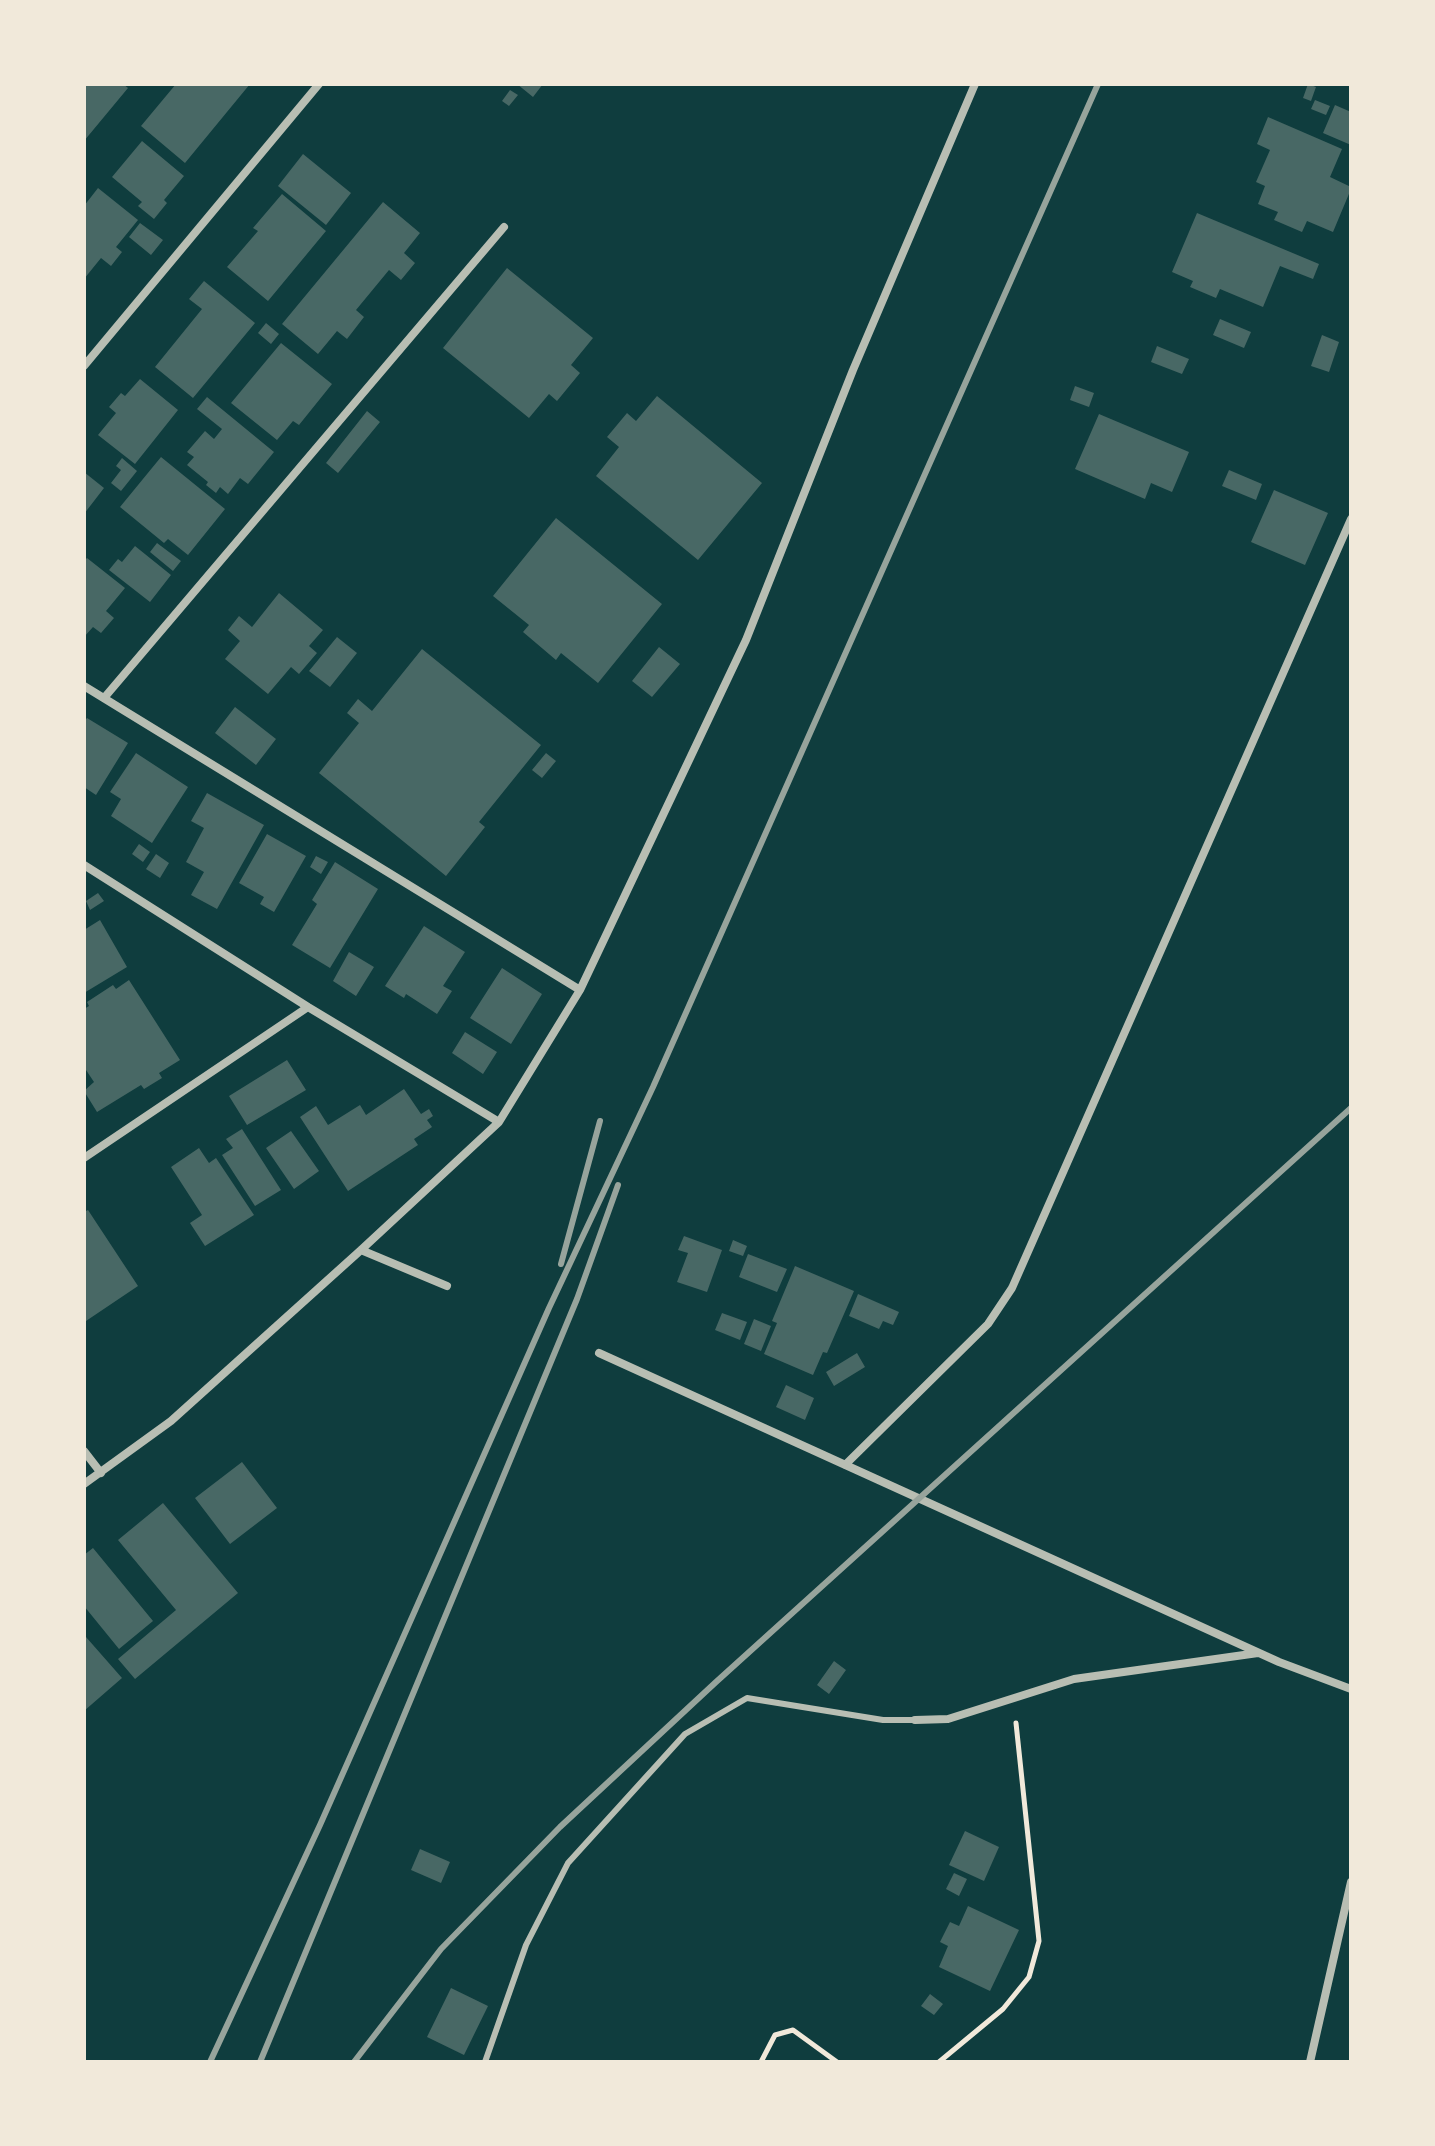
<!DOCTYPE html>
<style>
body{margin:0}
#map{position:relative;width:1435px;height:2146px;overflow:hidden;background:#0f3d3e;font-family:"Work Sans",sans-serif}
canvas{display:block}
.frame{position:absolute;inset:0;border:86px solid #f1e9da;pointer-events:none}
</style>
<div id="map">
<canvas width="1435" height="2146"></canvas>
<div class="frame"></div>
</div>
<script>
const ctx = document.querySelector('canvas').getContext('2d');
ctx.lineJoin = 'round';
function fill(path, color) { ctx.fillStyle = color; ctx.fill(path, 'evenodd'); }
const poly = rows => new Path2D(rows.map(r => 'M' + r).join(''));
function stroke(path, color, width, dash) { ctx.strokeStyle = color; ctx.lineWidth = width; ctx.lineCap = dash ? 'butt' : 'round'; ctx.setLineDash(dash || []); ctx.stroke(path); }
const building = poly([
 [84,84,123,84,128,88,84,141],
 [176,84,250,84,185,163,141,126],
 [517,84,543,84,533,97],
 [1308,84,1316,87,1311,101,1303,98],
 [510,90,518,95,509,106,502,101],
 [1315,100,1330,106,1326,115,1311,109],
 [1335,105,1351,112,1351,145,1323,133],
 [1268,117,1342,149,1330,177,1351,187,1351,189,1333,232,1307,221,1302,232,1274,220,1278,212,1258,204,1265,186,1256,182,1270,150,1257,144],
 [142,141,184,176,164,200,167,203,154,219,138,206,142,202,112,177],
 [303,154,351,193,326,225,278,186],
 [98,188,138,220,116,247,122,252,111,266,101,258,84,279,84,206],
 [282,194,326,231,268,301,227,267,258,231,253,228],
 [383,202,420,233,404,253,415,263,401,280,389,270,356,310,364,317,347,339,337,331,318,354,282,324],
 [1197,213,1319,264,1313,279,1280,266,1263,307,1220,289,1216,298,1190,287,1193,281,1172,272],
 [140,223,163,240,151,255,129,237],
 [507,268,593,338,571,365,580,373,557,401,549,394,529,418,443,348],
 [204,281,255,323,193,398,155,367,202,309,189,299],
 [1220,319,1251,332,1244,348,1213,335],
 [266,323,279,334,271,344,258,333],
 [1322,335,1339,342,1329,372,1311,366],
 [281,343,332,384,299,425,293,421,277,440,231,403],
 [1157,346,1189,359,1182,374,1151,362],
 [140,379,178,410,135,464,98,435,116,413,109,407,121,393,125,396],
 [1075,386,1094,393,1089,407,1070,400],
 [657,396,762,483,698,560,596,476,619,447,607,437,627,413,636,421],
 [207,397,274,452,248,484,240,478,228,494,220,487,216,493,206,485,208,482,187,465,194,457,187,452,205,431,214,439,222,429,197,409],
 [367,411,380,422,338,473,326,463],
 [1099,414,1189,452,1172,492,1151,483,1145,499,1075,469],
 [161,457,225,509,188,555,168,539,164,543,120,507],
 [122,458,137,471,121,491,111,483,121,470,116,466],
 [1229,470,1262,484,1256,500,1222,486],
 [84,472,104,488,84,514],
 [1274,490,1328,513,1305,565,1251,542],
 [556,518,662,604,598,683,561,653,556,660,523,632,529,625,493,596],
 [157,543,181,561,173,571,150,552],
 [135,546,171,575,150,602,109,570,118,559,122,562],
 [87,558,125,588,106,611,114,618,101,633,93,627,84,637,84,561],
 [279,593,323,630,309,646,317,653,299,674,291,667,268,694,225,659,240,641,228,630,239,616,252,627],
 [337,637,357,653,330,687,309,671],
 [659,647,680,664,652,697,632,681],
 [422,649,541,745,479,822,485,827,446,876,319,773,359,723,347,713,358,699,372,711],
 [235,707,276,739,256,765,215,733],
 [87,718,128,743,96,795,84,787,84,722],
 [136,753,188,787,152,843,111,816,121,799,110,792],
 [546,753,556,761,542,778,532,770],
 [207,793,264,825,217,909,191,895,204,872,186,862,204,828,191,821],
 [267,834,306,856,274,912,260,904,264,897,239,883],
 [139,844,150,852,143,862,132,854],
 [156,854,169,863,160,878,146,869],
 [316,856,328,862,321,874,310,867],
 [335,862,378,889,330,968,292,945,317,904,312,900],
 [98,893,104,901,90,910,86,901],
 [100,920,127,967,84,993,84,930],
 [424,926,465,952,443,986,452,991,437,1014,406,994,404,998,385,986],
 [349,952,374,967,356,996,333,981],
 [502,968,542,994,511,1044,470,1018],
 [129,980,180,1060,159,1073,162,1078,144,1089,141,1085,97,1112,84,1091,94,1082,84,1067,84,1009,89,1006,87,1002,113,985,116,989],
 [465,1032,497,1052,483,1074,452,1053],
 [287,1060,306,1090,247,1125,229,1096],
 [404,1089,421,1114,429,1109,433,1116,427,1120,432,1127,414,1139,418,1145,348,1191,300,1117,316,1106,328,1125,360,1105,366,1115],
 [242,1129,281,1190,255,1206,222,1155,233,1148,226,1139],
 [291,1131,319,1171,294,1189,266,1148],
 [199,1148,209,1163,216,1158,254,1215,205,1246,190,1223,202,1215,171,1167],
 [88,1210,138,1286,86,1321,84,1212],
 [684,1236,722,1250,707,1292,677,1282,688,1253,678,1250],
 [733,1240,747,1246,743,1256,729,1251],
 [748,1254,787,1269,777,1292,739,1277],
 [795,1266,854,1291,827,1353,823,1352,813,1375,764,1354,777,1323,772,1321],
 [858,1294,899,1312,893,1325,883,1321,879,1329,849,1316],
 [722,1313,747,1322,740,1340,715,1330],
 [754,1319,771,1326,761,1351,744,1344],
 [857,1353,865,1367,834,1386,826,1372],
 [786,1385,814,1398,805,1420,776,1407],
 [242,1462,277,1508,230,1544,195,1498],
 [163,1503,238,1593,135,1679,118,1659,176,1610,118,1540],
 [93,1548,153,1621,119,1649,84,1606,84,1555],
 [86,1637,122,1678,84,1711,84,1638],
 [834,1661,846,1670,829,1694,817,1685],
 [965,1831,999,1847,984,1881,949,1865],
 [420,1849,450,1862,441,1883,411,1870],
 [954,1873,967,1879,959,1896,946,1889],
 [968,1906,1019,1930,990,1991,939,1967,948,1946,940,1942,950,1922,959,1926],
 [451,1988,488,2006,464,2055,427,2037],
 [930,1994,943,2004,934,2015,921,2006]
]);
const path = poly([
 [761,2062,775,2035,793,2030,837,2062],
 [939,2062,1003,2009,1029,1977,1039,1941,1016,1723]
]);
const service = poly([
 [485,2062,526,1945,568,1863,685,1734,747,1698,883,1720,915,1720]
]);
const minor = poly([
 [84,366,319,84],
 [84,686,580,990],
 [104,698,504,227],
 [84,865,308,1007,499,1122],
 [84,1158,308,1007],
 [361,1250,447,1286],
 [599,1353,1279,1662,1351,1689],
 [84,1451,101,1473],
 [845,1465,988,1324,1012,1288,1351,519],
 [84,1484,171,1421,361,1250,499,1122,580,990,746,640,853,370,975,84],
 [915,1720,948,1719,1074,1679,1258,1653],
 [1310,2062,1351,1882]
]);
const rail = poly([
 [561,1264,600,1121],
 [210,2062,320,1825,549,1308,653,1087,1098,84],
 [260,2062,577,1299,618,1185],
 [354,2062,441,1949,560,1827,716,1682,1351,1108]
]);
fill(building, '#486865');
stroke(path, '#f1e9da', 5);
stroke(service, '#b8beb3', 6);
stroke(minor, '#b8beb3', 8);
stroke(rail, '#97a49c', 6);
</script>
